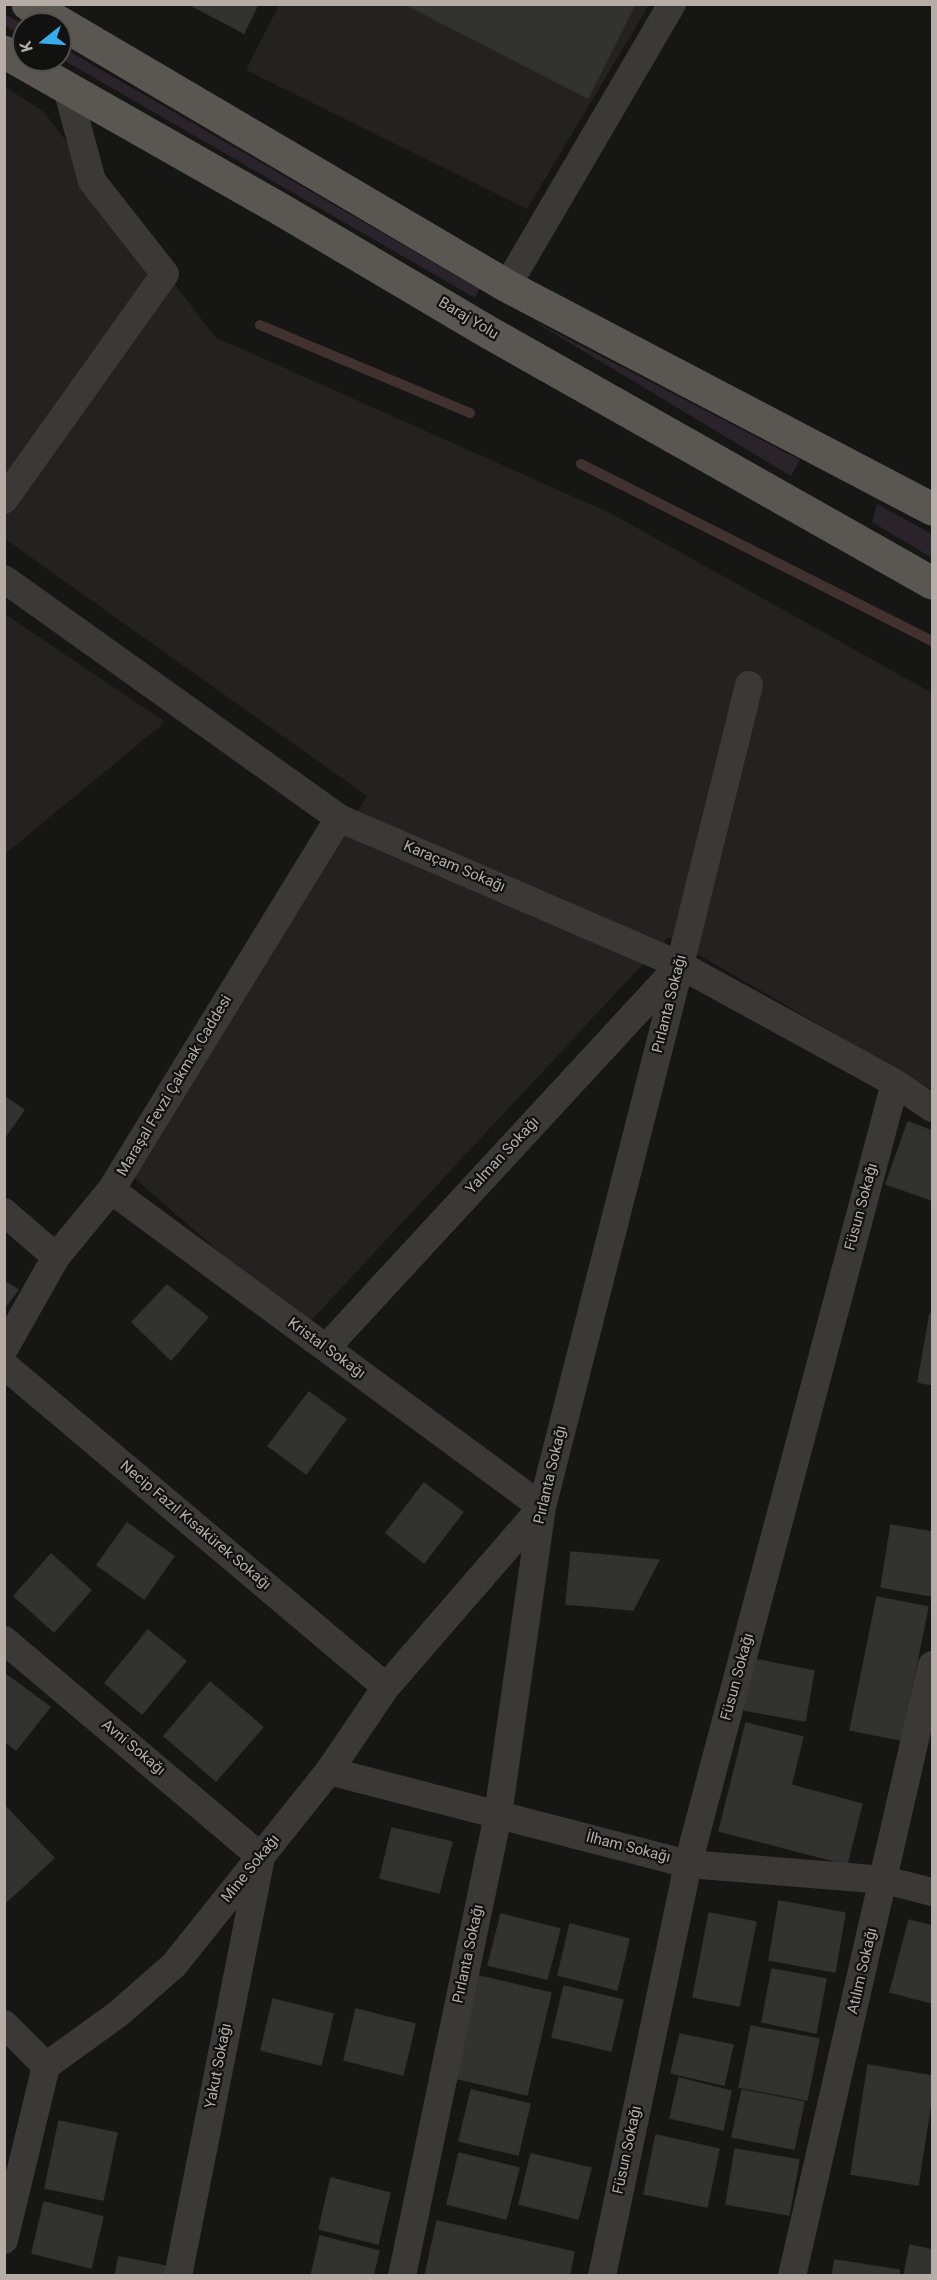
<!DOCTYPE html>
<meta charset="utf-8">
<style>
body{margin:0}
#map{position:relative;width:937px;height:2280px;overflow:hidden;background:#161615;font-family:Roboto,sans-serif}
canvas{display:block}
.frame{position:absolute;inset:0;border:6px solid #b6ada7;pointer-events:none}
.north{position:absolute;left:12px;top:12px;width:60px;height:60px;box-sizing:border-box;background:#111110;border:2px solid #534f4c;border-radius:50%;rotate:253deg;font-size:16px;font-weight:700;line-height:24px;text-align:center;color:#b6ada7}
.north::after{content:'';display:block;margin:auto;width:21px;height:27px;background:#38adeb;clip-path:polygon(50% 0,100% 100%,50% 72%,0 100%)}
</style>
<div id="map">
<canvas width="937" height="2280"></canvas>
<div class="frame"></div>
<div class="north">K</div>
</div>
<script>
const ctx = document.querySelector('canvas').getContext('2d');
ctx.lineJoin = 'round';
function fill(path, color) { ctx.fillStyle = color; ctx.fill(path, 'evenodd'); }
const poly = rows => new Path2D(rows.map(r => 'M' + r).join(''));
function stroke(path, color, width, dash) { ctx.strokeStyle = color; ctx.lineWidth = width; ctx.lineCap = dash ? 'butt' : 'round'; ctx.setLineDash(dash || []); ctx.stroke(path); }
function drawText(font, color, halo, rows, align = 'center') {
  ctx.font = font + ' Roboto,sans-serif'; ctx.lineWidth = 4.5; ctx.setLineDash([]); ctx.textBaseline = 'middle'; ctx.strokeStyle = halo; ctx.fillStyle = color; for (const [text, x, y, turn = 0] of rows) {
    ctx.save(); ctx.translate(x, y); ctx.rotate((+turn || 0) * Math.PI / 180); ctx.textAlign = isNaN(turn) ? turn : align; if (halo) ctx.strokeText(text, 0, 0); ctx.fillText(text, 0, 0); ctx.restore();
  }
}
const built = poly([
 [279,5,649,5,527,209,246,70],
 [4,86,44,112,215,337,612,514,932,693,932,1090,668,937,305,1327,131,1175,367,796,5,539],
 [5,614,165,722,5,854]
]);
const green = poly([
 [5,14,24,25,24,37,5,26],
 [60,46,479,289,475,298,60,58],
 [530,319,800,460,791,476],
 [877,504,932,534,932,558,872,522]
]);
const stream = poly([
 [260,325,470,413],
 [581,464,932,641]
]);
const building = poly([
 [189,4,258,4,244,33,189,4],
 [405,4,635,4,588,98,405,4],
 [4,1096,24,1110,4,1138,4,1096],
 [908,1122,932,1131,932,1200,886,1184,908,1122],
 [4,1281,18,1290,4,1308,4,1281],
 [167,1285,208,1317,171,1360,132,1322,167,1285],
 [930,1314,932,1315,932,1385,918,1382,930,1314],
 [309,1392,346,1419,306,1474,268,1446,309,1392],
 [424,1483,463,1512,424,1563,386,1533,424,1483],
 [127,1523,174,1556,144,1599,97,1565,127,1523],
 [891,1525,932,1532,932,1596,881,1587,891,1525],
 [571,1552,659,1560,633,1610,566,1604,571,1552],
 [51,1554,91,1590,54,1632,14,1596,51,1554],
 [877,1597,928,1607,901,1740,850,1730,877,1597],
 [148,1630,186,1661,142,1714,105,1683,148,1630],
 [753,1659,814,1671,805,1721,744,1710,753,1659],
 [4,1673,50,1707,16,1750,4,1741,4,1673],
 [210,1682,263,1727,216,1781,164,1736,210,1682],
 [746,1723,803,1737,791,1785,862,1804,847,1864,719,1831,746,1723],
 [4,1805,54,1858,4,1904,4,1805],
 [392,1828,452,1842,439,1893,380,1878,392,1828],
 [779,1901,845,1913,835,1972,769,1960,779,1901],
 [709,1913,756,1922,739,2006,693,1997,709,1913],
 [501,1914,560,1929,547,1979,488,1965,501,1914],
 [909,1920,932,1926,932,2003,890,1992,909,1920],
 [570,1924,629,1939,617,1990,558,1975,570,1924],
 [772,1969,826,1979,816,2033,762,2022,772,1969],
 [479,1976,551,1993,527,2095,455,2078,479,1976],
 [564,1986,623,2000,611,2051,552,2037,564,1986],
 [273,1999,333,2014,321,2065,261,2050,273,1999],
 [356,2009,415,2024,403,2075,344,2060,356,2009],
 [751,2026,819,2039,807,2100,739,2087,751,2026],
 [680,2034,733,2045,724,2085,671,2073,680,2034],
 [868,2065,932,2076,932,2095,918,2185,851,2174,868,2065],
 [679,2078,731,2091,723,2130,670,2118,679,2078],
 [471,2090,530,2104,518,2155,459,2141,471,2090],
 [742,2090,804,2102,794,2149,732,2137,742,2090],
 [59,2121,117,2133,103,2200,45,2188,59,2121],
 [656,2135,719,2149,707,2207,644,2194,656,2135],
 [735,2149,799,2160,789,2215,726,2204,735,2149],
 [459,2153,519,2168,506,2219,447,2204,459,2153],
 [531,2154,591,2168,578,2219,519,2204,531,2154],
 [331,2178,390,2193,378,2244,319,2229,331,2178],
 [44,2202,103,2217,91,2268,32,2253,44,2202],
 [437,2221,574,2252,569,2276,425,2276,437,2221],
 [320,2236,379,2251,373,2276,311,2276,320,2236],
 [910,2245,932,2250,932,2276,904,2276,910,2245],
 [119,2257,176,2268,175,2276,115,2276,119,2257],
 [835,2260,899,2270,899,2276,832,2276,835,2260]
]);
const street = poly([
 [507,286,672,4],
 [4,500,165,274,92,181,67,88],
 [4,579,339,818,680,965,895,1083,932,1108],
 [4,1212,56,1257],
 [326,1348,678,967],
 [4,1349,56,1257,111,1190,339,818],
 [4,1365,386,1687],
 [4,1640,261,1857,178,2276],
 [329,1771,688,1864,885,1880,932,1892],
 [4,2024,46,2066],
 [4,2240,46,2066,118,2014,174,1965,329,1771,386,1687,542,1507,111,1190],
 [402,2276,498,1815,542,1507,680,965,749,685],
 [602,2276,688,1864,895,1083],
 [792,2276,932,1665]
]);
const primary = poly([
 [28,4,507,286,932,509],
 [4,52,280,209,488,332,932,583]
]);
const streetNames = [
 ["Baraj Yolu",468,319,31],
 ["Karaçam Sokağı",454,867,23],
 ["Pırlanta Sokağı",670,1004,-76],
 ["Maraşal Fevzi Çakmak Caddesi",175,1086,-59],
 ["Yalman Sokağı",503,1156,-47],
 ["Füsun Sokağı",862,1207,-75],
 ["Kristal Sokağı",326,1349,36],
 ["Pırlanta Sokağı",551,1475,-77],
 ["Necip Fazıl Kısakürek Sokağı",195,1526,40],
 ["Füsun Sokağı",738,1677,-75],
 ["Avni Sokağı",133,1748,40],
 ["İlham Sokağı",628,1848,14],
 ["Mine Sokağı",251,1869,-51],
 ["Pırlanta Sokağı",469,1954,-78],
 ["Atılım Sokağı",863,1971,-77],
 ["Yakut Sokağı",219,2066,-79],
 ["Füsun Sokağı",628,2150,-78]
];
fill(built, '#232221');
fill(green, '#2a232b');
stroke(stream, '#413230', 10);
fill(building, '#323230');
stroke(building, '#32312f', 1.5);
stroke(street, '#3b3936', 28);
stroke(primary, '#5a5652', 33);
drawText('15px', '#b6ada7', '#111110', streetNames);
</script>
